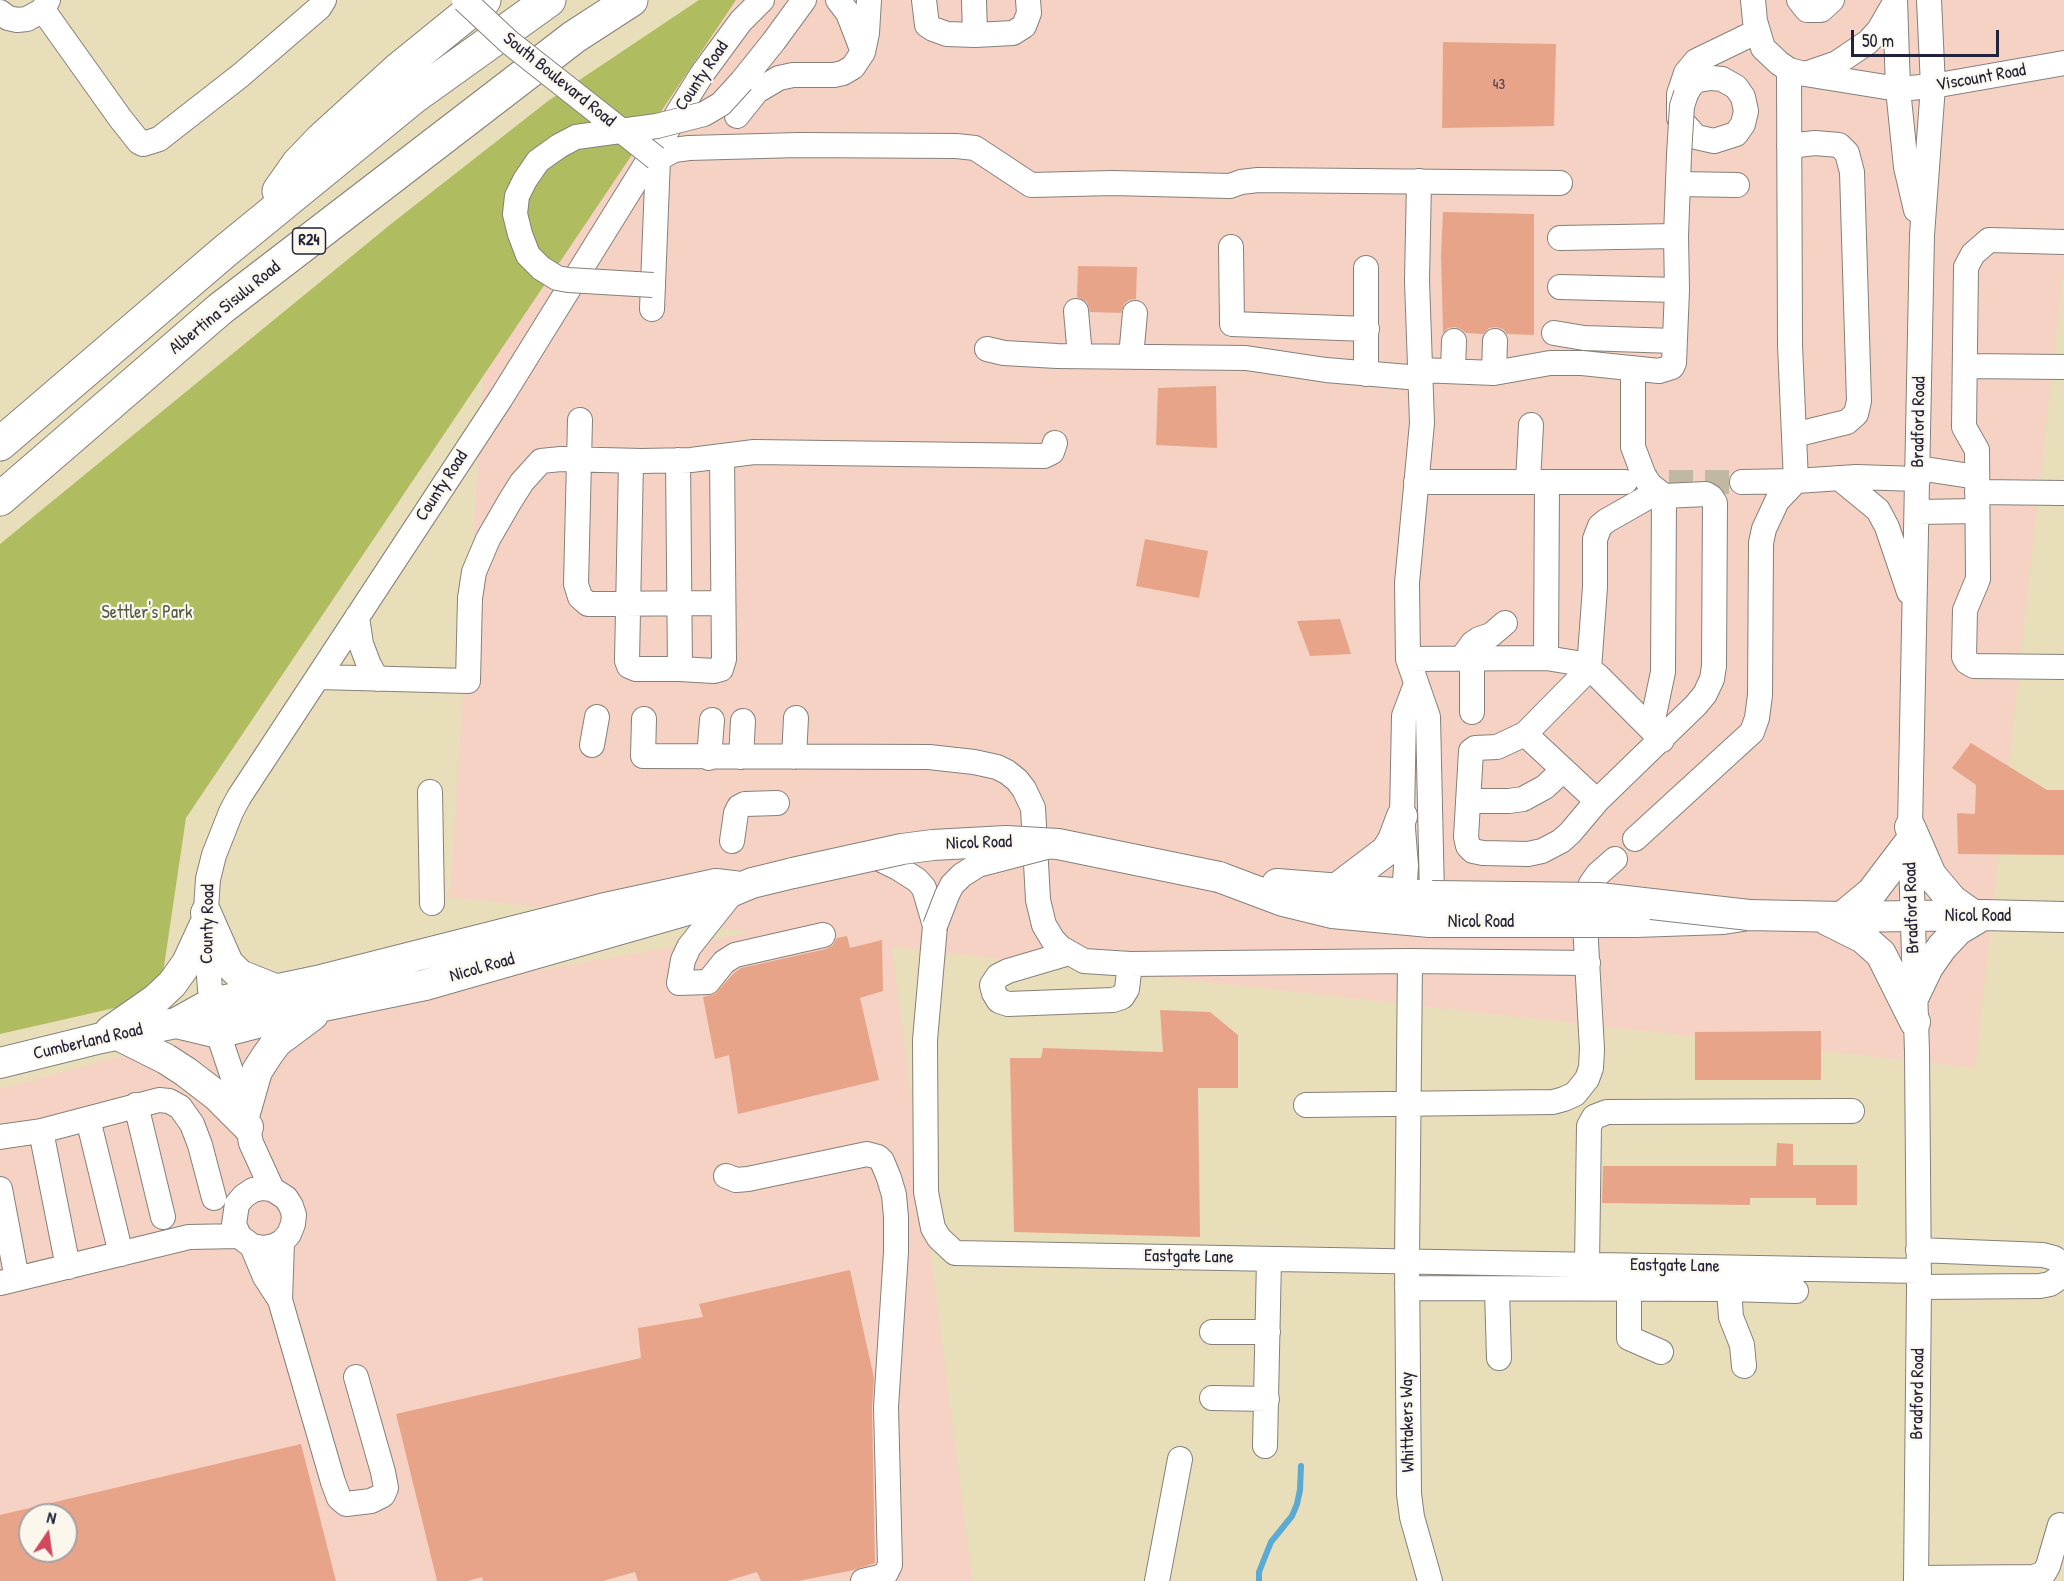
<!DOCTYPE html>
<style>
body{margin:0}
#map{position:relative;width:2064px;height:1581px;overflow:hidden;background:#e9deba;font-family:"Patrick Hand",sans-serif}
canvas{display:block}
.north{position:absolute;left:18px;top:1503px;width:60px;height:60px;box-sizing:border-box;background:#fbf7ec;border:2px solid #a4a2a5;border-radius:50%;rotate:13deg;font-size:16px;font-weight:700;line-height:24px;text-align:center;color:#22223b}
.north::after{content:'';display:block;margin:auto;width:21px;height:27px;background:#d1495b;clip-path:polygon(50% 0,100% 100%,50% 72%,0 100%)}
.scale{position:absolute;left:1851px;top:30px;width:148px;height:27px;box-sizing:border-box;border:3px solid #22223b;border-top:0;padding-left:8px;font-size:18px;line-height:21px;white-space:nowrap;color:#22223b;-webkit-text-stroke:4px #fbf7ec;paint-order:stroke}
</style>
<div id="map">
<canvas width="2064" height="1581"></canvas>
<div class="north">N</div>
<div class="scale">50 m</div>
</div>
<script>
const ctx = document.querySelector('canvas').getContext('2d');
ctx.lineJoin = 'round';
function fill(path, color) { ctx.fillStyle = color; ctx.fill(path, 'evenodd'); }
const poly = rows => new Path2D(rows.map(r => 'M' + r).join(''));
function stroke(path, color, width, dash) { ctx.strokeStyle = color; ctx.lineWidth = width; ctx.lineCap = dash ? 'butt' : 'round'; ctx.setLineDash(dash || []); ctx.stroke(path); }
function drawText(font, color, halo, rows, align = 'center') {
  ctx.font = font + ' "Patrick Hand",sans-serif'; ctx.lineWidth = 4.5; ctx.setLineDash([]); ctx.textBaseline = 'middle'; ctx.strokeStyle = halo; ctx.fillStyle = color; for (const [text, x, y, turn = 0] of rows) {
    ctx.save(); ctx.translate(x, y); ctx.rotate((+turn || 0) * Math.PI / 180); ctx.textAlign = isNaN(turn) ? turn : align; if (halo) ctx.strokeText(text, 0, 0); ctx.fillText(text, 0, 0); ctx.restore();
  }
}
const built = poly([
 [706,0,2064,0,2064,262,1975,1068,892,947,972,1581,0,1581,0,1089,234,1025,753,932,450,897,498,152],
 [30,1515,66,1515,66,1551,30,1551]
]);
const green = poly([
 [699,0,736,0,186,818,163,973,132,1004,0,1034,0,544,391,224,548,101]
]);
const stream = poly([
 [1259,1581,1259,1572,1271,1542,1292,1516,1297,1504,1300,1490,1301,1466]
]);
const building = poly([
 [1443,42,1556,44,1554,126,1442,128],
 [1443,212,1534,214,1534,335,1507,334,1503,329,1496,327,1489,328,1483,334,1466,333,1461,329,1455,327,1448,328,1443,333,1441,255],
 [1078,266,1137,267,1136,299,1129,300,1124,304,1121,313,1090,312,1087,302,1077,297],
 [1216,386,1217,448,1156,445,1158,388],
 [1145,539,1208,551,1199,598,1136,586],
 [1340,619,1351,654,1310,656,1297,621],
 [1971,743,2047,790,2064,790,2064,855,1958,854,1957,813,1975,814,1976,785,1952,768],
 [847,936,850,948,882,940,883,991,860,998,879,1080,738,1114,729,1055,715,1059,703,997,715,994,734,973,741,968,826,949,833,945,837,938],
 [1160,1010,1210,1012,1238,1035,1238,1088,1198,1088,1200,1237,1014,1232,1010,1058,1041,1058,1043,1048,1163,1052],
 [1821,1031,1821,1080,1695,1080,1695,1032],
 [1777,1143,1793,1144,1793,1165,1857,1165,1857,1205,1816,1205,1816,1198,1750,1198,1750,1205,1602,1203,1603,1166,1776,1166],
 [850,1270,874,1378,872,1407,875,1563,854,1570,798,1581,761,1581,757,1572,727,1581,638,1581,635,1572,603,1581,483,1581,482,1577,468,1581,437,1581,396,1414,641,1358,638,1328,703,1317,699,1304],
 [301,1444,336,1581,0,1581,0,1515],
 [30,1515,66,1515,66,1551,30,1551]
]);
const minorTunnel = poly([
 [1633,482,1742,482]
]);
const minor = poly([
 [838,0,848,13,863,52],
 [924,0,927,25,933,29,947,34,975,35,1013,33,1024,26,1029,13,1028,0],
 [974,0,975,35],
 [1753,0,1755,21,1763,48,1779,63,1789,70,1805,74,1898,89,1933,86,2064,63],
 [1799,0,1807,10,1821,10,1832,0],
 [1895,0,1898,89,1906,167,1916,210],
 [43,10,120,118,139,142,143,144,159,139,241,75,319,8,324,0],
 [0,12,8,18,17,20,27,19,43,10,48,0],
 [1808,73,1837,63,1868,42,1879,30,1894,4],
 [742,81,774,41,804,0],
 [1686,94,1691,85,1698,80,1711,78,1722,79,1736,87,1743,97,1746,111,1743,124,1736,134,1714,141,1696,137,1679,118,1679,94,1686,73,1696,61,1758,31],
 [737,116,757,91,779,78,793,75,834,75,843,73,853,67,863,52,867,33,869,0],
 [1789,146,1815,143,1839,145,1847,153,1852,172,1859,401,1856,414,1847,422,1794,435],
 [656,158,658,159,674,150,689,148,799,145,956,146,975,148,1031,185,1113,183,1230,186,1241,182,1258,180,1560,183],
 [1419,181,1417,281,1422,423,1407,583,1408,659,1428,717,1432,896,1431,913],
 [1678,184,1737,185],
 [1560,238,1676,236],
 [2064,242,1989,240,1973,254,1966,267,1964,427,1977,450,1978,579,1965,610,1964,657,1967,662,1974,666,2064,667],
 [1231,247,1232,324,1367,329],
 [1560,287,1677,290],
 [652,309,658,159],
 [1076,311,1080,356],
 [1554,333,1584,338,1674,341],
 [987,349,1004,353,1057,356,1246,358,1326,370,1420,378],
 [1131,357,1135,313],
 [1965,366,2064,367],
 [1420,370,1494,373,1550,363,1582,363,1659,371,1672,367,1674,363,1677,290,1676,236,1679,155],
 [1453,371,1454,341],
 [1494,373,1495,341],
 [1366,374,1366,268],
 [580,420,576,584,580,597,588,604,723,603],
 [631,461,627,661,629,666,636,669,680,669,678,460],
 [1918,468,1977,477],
 [1839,478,1878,510,1887,527,1909,592],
 [1416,482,1625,482],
 [1528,482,1531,425],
 [1742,482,1796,481,1790,345,1789,70],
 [1977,492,2064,493],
 [1917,512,1977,511],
 [357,617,361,644,369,665,377,679],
 [1546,658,1547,482],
 [1408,659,1546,658,1577,663,1589,669,1598,676,1662,740],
 [1461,659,1473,643,1479,639,1491,635,1505,623],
 [680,669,714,671,721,669,724,659,722,456],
 [319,677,468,681,470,598,474,572,488,539,510,501,522,482,541,461,561,459,642,461,691,460,754,452,1044,456,1052,452,1055,443],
 [1472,712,1472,659],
 [644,719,643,756,929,757,974,762,997,767,1007,772,1017,780,1024,789,1033,808,1038,900,1044,925,1053,940,1061,948,1084,961,1130,964,1410,961,1588,963],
 [1651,729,1663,672,1664,496],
 [1525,734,1597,801,1696,705,1705,694,1712,679,1714,666,1715,503,1711,497,1706,494,1664,496,1650,485,1644,476,1633,447,1633,368],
 [592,745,597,717],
 [741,757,743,721],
 [794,757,796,718],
 [709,758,712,720],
 [430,792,432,903],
 [1468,801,1509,801,1523,799,1545,787,1562,771],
 [1597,801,1570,833,1561,841,1542,851,1528,854,1483,853,1473,851,1468,846,1466,837,1471,751,1475,748,1497,747,1525,734,1589,669,1595,587,1595,539,1600,526,1606,521,1657,492],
 [1635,839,1752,732,1757,718,1760,695,1761,543,1764,529,1777,501,1796,481,1856,477,1918,479],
 [732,841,736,813,739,807,745,804,777,803],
 [871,855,898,868,917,880,924,888,935,926,925,1040,926,1192,933,1228,939,1238,955,1253,1919,1271],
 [732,893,689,947,683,960,679,983,708,982,724,962,735,955,823,935],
 [1403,911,1406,866,1402,816,1404,716,1416,684],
 [1069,953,1008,971,998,976,992,985,994,993,999,1001,1008,1004,1113,1000,1122,997,1127,989,1130,964],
 [1410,961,1407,1261,1409,1494,1412,1517,1430,1581],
 [136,1105,163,1217],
 [1306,1105,1553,1102,1564,1099,1575,1094,1587,1079,1591,1068,1592,1049,1584,907,1586,895,1591,884,1598,874,1615,859],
 [88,1119,121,1254],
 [41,1131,68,1267],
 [0,1137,41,1131,159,1100,169,1101,180,1107,192,1124,200,1145,214,1198],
 [726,1176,736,1180,748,1179,867,1154,878,1157,882,1161,889,1178,894,1195,896,1217,896,1252,886,1407,890,1565,886,1573,880,1577,863,1581],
 [0,1189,17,1279],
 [272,1189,262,1188,253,1190,244,1196,237,1204,234,1224,239,1236,252,1246,264,1248,274,1246,282,1242,289,1234,293,1224,294,1215,291,1206,286,1198,272,1189,251,1143,245,1113,218,1033,210,989,205,924,208,879,214,855,231,812,239,797,501,398,702,74,741,21,762,0],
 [252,1246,265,1277,280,1300,333,1482,339,1498,346,1504,371,1501,383,1495,386,1488,383,1472,356,1377],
 [1918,1250,2043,1255,2054,1258,2064,1265],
 [1587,1265,1589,1126,1594,1117,1607,1112,1852,1111],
 [0,1283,189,1237,239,1236],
 [1919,1287,2040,1286,2050,1284,2059,1278,2064,1267],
 [1407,1288,1729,1289,1796,1291],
 [1497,1289,1499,1358],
 [1629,1289,1629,1338,1661,1352],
 [1729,1289,1731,1317,1742,1345,1744,1366],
 [280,1300,282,1242],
 [1212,1332,1268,1332],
 [1212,1398,1267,1399],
 [1265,1446,1269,1259],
 [1916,1578,2034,1577,2044,1573,2048,1566,2060,1525],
 [1157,1581,1180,1459],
 [1916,1581,1919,1287,1917,1052,1910,827,1922,235,1933,86,1929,0]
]);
const major = poly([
 [1910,827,1931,875,1952,900,1973,915],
 [1219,877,1283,901,1332,913,1430,922],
 [1277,884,1432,896],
 [1336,889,1386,851,1393,840,1402,816],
 [206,913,228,963,240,975,275,989],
 [1842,917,1872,892,1910,842],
 [1827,920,1863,938,1881,954,1915,1022],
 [1635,922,1723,919,1749,915,1842,917,1983,915,2064,917],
 [1915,994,1928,967,1942,947,1958,930,1983,915],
 [176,1023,218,1033,328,1005,425,985,687,910,752,883,793,873],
 [110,1031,156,999,172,984,187,963,205,924],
 [116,1034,166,1059,186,1072,216,1095,248,1127],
 [0,1063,101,1038,176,1023,212,1003,317,981,601,909,716,884,741,887],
 [245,1113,257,1071,268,1054,277,1042,313,1015]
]);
const highway = poly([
 [279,191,298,164,321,140,400,68,484,0],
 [0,444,224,252,415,96,549,0],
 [0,499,220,309,574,37,631,0]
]);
const minorBridge = poly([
 [464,0,509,42,656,158],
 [1679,155,1682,106,1686,94],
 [653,285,568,280,557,278,541,268,528,255,520,234,515,214,517,196,525,180,538,161,559,146,576,137,657,126,704,114,721,104,742,81],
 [935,926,947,895,952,885,962,875,978,865,1047,847]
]);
const majorBridge = poly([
 [793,873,902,849,933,845,1006,841,1058,844,1219,877],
 [1432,896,1599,898,1749,915],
 [1430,922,1635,922]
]);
const numberNames = [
 ["43",1499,85]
];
const shields = [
 [309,241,33]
];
const shieldNames = [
 ["R24",309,241]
];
const streetNames = [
 ["County Road",702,76,-56],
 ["Viscount Road",1981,78,-10],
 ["South Boulevard Road",559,80,39],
 ["Albertina Sisulu Road",225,308,-39],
 ["Bradford Road",1919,422,-89],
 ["County Road",442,486,-57],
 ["Nicol Road",979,843,-2],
 ["Bradford Road",1912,908,-92],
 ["Nicol Road",1978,916],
 ["Nicol Road",1481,922],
 ["County Road",208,924,-89],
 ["Nicol Road",482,968,-16],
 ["Cumberland Road",88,1042,-13],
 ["Eastgate Lane",1189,1257,1],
 ["Eastgate Lane",1675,1266,1],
 ["Bradford Road",1918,1394,-89],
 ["Whittakers Way",1408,1422,-91]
];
const parkNames = [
 ["Settler's Park",147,613]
];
fill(built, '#f5d2c3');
fill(green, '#afbd60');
stroke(stream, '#5aaad4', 6);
fill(building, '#e8a489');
stroke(minorTunnel, '#c1b8a1', 24, [24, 12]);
stroke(minor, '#86807a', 26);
stroke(major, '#86807a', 32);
stroke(highway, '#86807a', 35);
stroke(minor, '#fff', 24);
stroke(major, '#fff', 30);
stroke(highway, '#fff', 33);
stroke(minorBridge, '#86807a', 26, []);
stroke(majorBridge, '#86807a', 32, []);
stroke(minorBridge, '#fff', 24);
stroke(majorBridge, '#fff', 30);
drawText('15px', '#54424e', null, numberNames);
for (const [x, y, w] of shields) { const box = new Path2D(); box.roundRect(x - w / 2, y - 13, w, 26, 4.5); ctx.fillStyle = '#fbf7ec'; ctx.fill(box); stroke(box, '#22223b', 1.5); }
drawText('bold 16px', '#22223b', null, shieldNames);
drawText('18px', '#22223b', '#fbf7ec', streetNames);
drawText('18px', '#535848', '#fbf7ec', parkNames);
</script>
